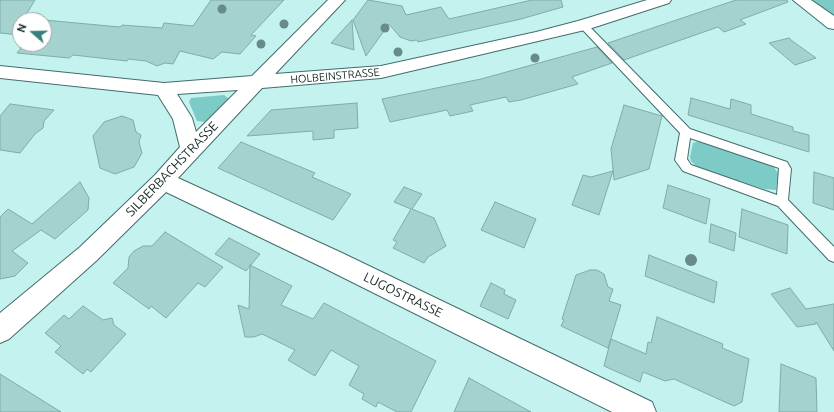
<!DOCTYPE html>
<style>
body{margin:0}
#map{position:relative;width:834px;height:412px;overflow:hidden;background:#c3f2ef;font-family:Ubuntu,sans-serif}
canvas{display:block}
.north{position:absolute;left:12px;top:12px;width:40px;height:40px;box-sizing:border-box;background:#fff;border:1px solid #a3aaa9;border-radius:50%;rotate:290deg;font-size:11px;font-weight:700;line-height:16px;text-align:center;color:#182a29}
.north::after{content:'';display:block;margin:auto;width:14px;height:18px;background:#37807d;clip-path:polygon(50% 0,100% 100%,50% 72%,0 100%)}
</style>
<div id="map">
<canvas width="834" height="412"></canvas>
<div class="north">N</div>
</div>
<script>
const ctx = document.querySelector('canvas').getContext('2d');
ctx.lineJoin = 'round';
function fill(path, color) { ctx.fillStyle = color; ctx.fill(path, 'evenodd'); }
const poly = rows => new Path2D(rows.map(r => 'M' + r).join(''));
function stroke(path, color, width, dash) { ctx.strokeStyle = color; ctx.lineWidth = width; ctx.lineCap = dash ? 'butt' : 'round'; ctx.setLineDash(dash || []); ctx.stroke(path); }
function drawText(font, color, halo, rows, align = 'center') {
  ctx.font = font + ' Ubuntu,sans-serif'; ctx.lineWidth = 3; ctx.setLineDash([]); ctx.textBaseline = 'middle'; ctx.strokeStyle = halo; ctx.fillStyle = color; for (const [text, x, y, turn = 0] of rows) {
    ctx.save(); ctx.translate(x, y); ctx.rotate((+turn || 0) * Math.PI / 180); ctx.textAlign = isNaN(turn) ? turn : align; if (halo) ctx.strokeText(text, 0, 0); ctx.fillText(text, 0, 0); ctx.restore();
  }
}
const green = poly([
 [806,0,834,0,834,20],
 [224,95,229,99,210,120,205,122,197,121,189,102,191,98],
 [699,141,773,166,778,173,776,190,764,189,697,167,691,161,690,157,693,143]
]);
const building = poly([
 [0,0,35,0,24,18,43,20,20,20,20,35,0,33,0,0],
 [211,0,284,0,251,35,256,36,240,54,222,52,213,59,180,51,173,64,165,63,157,66,146,61,128,59,127,61,73,55,69,58,17,53,24,44,44,44,44,20,120,27,122,25,162,28,164,23,193,26,211,0],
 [368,0,402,6,406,15,441,7,449,19,532,0,561,0,563,7,521,19,418,42,417,40,411,41,400,37,389,24,366,56,353,20,368,0],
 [736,0,787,0,788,2,740,20,746,24,724,32,718,27,624,60,608,43,736,0],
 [352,20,354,50,331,43,352,20],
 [789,38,791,40,816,58,795,65,769,43,789,38],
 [597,47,612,63,572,77,578,84,521,100,509,102,506,97,470,105,473,111,450,116,447,110,390,122,382,99,481,79,597,47],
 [691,98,730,109,731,99,751,105,751,114,793,127,793,131,809,135,809,152,688,115,691,98],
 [357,103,358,128,334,130,334,138,313,140,313,131,247,136,271,110,357,103],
 [10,104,54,110,44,121,43,128,35,134,20,153,0,150,0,116,10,104],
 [624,105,662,116,649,169,614,180,611,149,624,105],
 [122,116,133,120,136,132,141,135,139,142,142,153,134,167,115,174,100,168,93,136,104,122,122,116],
 [241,142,315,173,312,177,351,194,333,220,218,168,241,142],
 [613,171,599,215,572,205,583,175,591,177,613,171],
 [814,172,834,178,834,210,813,203,814,172],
 [80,182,89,198,88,210,55,239,41,230,12,251,28,263,15,276,0,279,0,217,8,209,32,224,80,182],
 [668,185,710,199,706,224,663,208,668,185],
 [404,187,422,194,412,209,434,218,446,246,428,257,424,263,393,248,397,242,393,240,411,209,394,202,404,187],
 [495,202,536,219,524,248,481,230,495,202],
 [742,209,788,225,787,254,739,237,742,209],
 [711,224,736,233,734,251,709,242,711,224],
 [165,232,223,267,205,287,198,283,166,318,151,306,149,309,113,283,128,268,129,257,134,251,143,246,152,246,165,232],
 [229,238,260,254,246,271,215,254,229,238],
 [649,255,717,282,714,303,645,276,649,255],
 [250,265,292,286,281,305,313,319,324,303,436,361,411,412,397,412,378,402,376,407,362,399,364,394,349,385,359,366,331,350,315,376,288,360,295,350,262,334,254,337,245,337,238,305,249,309,250,265],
 [590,270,597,270,604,274,608,287,613,289,609,301,621,305,608,348,561,326,564,320,562,319,576,275,590,270],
 [491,283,505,290,504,294,516,300,508,319,480,306,491,283],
 [790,288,806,309,834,304,834,351,816,322,816,324,797,327,771,294,790,288],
 [83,306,103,320,112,318,114,325,126,334,91,372,87,369,83,374,55,352,61,346,45,333,64,315,69,319,83,306],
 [657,317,723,344,722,348,749,359,742,402,734,406,674,379,665,381,643,372,640,382,604,366,611,339,646,354,648,342,651,343,657,317],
 [781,364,816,378,817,412,779,412,781,364],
 [0,374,61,412,0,412,0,374],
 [469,378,531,412,454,412,469,378]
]);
const lane = poly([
 [583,22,586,23,690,129,787,162,791,169,788,200,834,247,834,262,829,260,778,206,683,171,675,160,680,133,580,27,579,25,583,22],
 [690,138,779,168,777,195,691,165,687,159,690,138]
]);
const street = poly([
 [328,0,345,0,275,74,381,66,536,32,578,21,647,0,671,0,669,3,589,29,381,78,262,88,178,178,340,252,652,402,656,412,612,412,324,268,166,192,96,261,9,339,0,343,0,313,80,247,155,175,180,147,173,119,158,95,0,78,0,66,164,83,252,76,328,0],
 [238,90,196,132,192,118,177,94,238,90],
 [793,0,811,0,834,16,834,29,828,28,793,0]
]);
const trees = [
 [222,9,4.5],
 [284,24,4.5],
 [385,28,4.5],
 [261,44,4.5],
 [398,52,4.5],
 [535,58,4.5],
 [691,260,6]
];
const farStreetnames = [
 ["HOLBEINSTRASSE",335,76,-5]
];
const streetNames = [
 ["SILBERBACHSTRASSE",172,169,-46],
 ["LUGOSTRASSE",403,295,26]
];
fill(green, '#7ccbc7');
fill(building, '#a4d2cf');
stroke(building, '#7faca9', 1);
stroke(lane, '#426d6b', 2);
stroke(street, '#426d6b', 2);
fill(lane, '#fff');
fill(street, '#fff');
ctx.fillStyle = '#688a88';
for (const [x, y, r] of trees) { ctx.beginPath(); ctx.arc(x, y, r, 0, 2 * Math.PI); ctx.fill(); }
drawText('11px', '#182a29', '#fff', farStreetnames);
drawText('13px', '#182a29', '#fff', streetNames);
</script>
